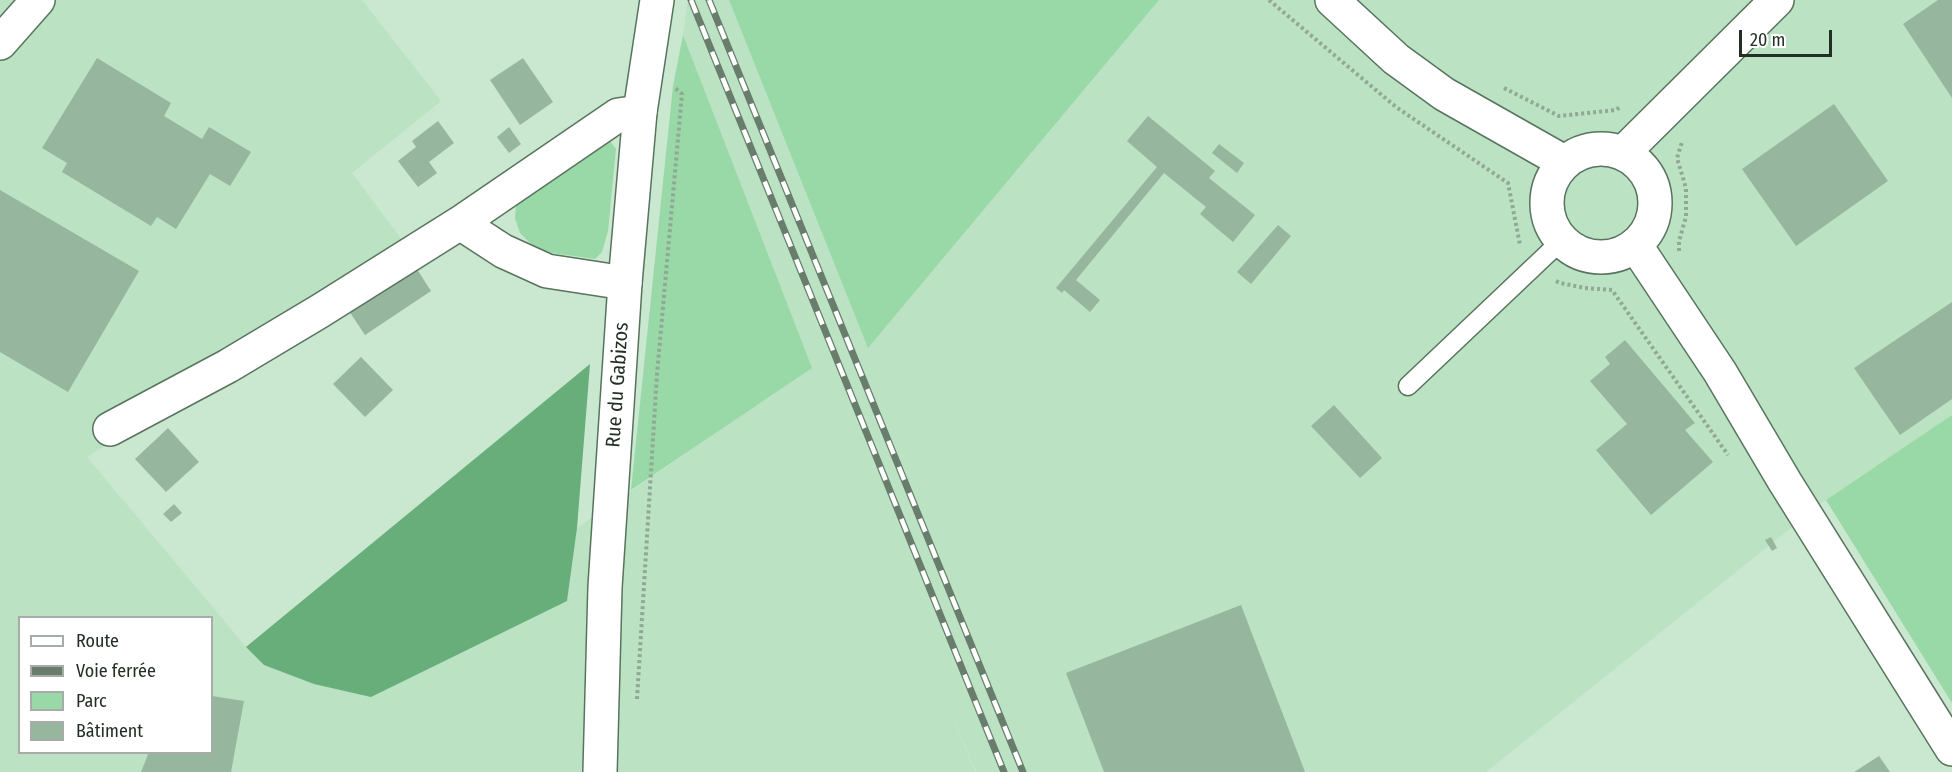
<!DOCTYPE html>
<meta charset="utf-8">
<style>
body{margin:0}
#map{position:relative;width:1952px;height:772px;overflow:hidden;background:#c9e8cf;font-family:"Fira Sans Condensed",sans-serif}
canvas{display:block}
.legend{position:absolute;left:18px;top:616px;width:195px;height:138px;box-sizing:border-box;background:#fff;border:2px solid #a7aca8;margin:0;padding:8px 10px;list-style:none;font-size:18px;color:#232f25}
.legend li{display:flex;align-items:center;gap:12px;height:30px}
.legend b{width:30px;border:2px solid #a7aca8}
.scale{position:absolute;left:1739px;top:30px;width:93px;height:27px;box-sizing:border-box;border:3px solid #232f25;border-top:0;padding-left:8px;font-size:18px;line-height:21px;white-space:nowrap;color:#232f25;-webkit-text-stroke:4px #fff;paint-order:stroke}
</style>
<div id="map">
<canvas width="1952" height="772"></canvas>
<ul class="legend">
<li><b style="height:8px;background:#fff"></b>Route</li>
<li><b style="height:8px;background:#697d6c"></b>Voie ferrée</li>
<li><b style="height:16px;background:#98d9a7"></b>Parc</li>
<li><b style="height:16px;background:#97b69e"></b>Bâtiment</li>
</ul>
<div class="scale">20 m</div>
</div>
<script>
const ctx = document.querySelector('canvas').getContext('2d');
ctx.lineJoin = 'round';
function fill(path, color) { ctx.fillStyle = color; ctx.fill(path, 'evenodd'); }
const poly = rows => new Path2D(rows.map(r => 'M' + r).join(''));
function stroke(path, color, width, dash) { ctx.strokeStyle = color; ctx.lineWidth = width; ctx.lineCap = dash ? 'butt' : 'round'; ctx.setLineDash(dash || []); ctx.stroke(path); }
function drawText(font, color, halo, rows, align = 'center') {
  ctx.font = font + ' "Fira Sans Condensed",sans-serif'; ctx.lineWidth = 6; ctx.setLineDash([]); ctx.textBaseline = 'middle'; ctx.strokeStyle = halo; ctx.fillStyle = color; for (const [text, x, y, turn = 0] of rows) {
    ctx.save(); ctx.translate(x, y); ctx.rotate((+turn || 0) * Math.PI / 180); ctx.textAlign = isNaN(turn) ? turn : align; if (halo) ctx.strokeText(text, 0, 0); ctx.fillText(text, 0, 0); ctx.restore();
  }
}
const built = poly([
 [0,0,362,0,441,101,352,173,414,256,87,457,246,647,264,665,567,601,577,528,811,368,683,35,688,0,729,0,868,347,1159,0,1952,0,1952,415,1826,500,1486,772,976,772,948,705,975,772,0,772],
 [20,618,212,618,212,752,20,752]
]);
const green = poly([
 [729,0,1159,0,868,348],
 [683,35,812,368,631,490,673,86],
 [610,141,616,149,608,231,602,252,595,259,538,251,520,233,515,218,516,204],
 [1952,415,1952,703,1826,500]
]);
const forest = poly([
 [590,364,577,528,567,601,371,697,314,684,264,665,246,647]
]);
const building = poly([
 [1938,0,1952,0,1952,98,1903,24],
 [97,58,171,103,164,116,202,139,209,127,251,152,230,186,210,174,176,229,157,217,151,226,62,172,67,163,42,148],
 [523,58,553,102,520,125,490,80],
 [1834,104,1888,181,1796,246,1742,169],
 [1148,116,1215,171,1209,178,1255,215,1233,242,1200,214,1206,207,1164,173,1076,280,1100,300,1090,312,1064,290,1062,293,1056,288,1157,167,1127,141],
 [438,121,454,143,429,162,437,173,418,187,398,161,416,147,412,141],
 [509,127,521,144,509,153,497,137],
 [1219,144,1244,163,1237,173,1212,153],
 [0,190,139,271,68,392,0,352],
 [1278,225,1291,236,1251,284,1237,272],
 [413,263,431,291,365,335,347,308],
 [1952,302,1952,399,1900,435,1854,368],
 [1625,340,1695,423,1685,430,1713,462,1651,515,1596,450,1627,424,1590,381,1610,364,1605,357],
 [361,357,393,390,365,417,333,384],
 [1334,405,1382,458,1360,478,1311,426],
 [168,428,199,462,166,492,135,459],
 [174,504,182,513,171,522,163,514],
 [1771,537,1777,548,1772,551,1765,540],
 [1241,605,1305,772,1104,772,1066,673],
 [212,696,244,701,231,772,141,772,149,752,212,752],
 [1879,756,1890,772,1854,772]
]);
const path = poly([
 [1269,0,1396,107,1508,183,1520,245],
 [1504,88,1559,116,1616,110,1620,107],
 [1679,251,1679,241,1686,217,1686,188,1677,158,1682,142],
 [1556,281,1560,283,1585,288,1612,290,1728,455],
 [637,699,657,374,682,94,675,88]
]);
const lane = poly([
 [1408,386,1561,241]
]);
const street = poly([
 [0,43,38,0],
 [1624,152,1777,0],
 [460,223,503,251,547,271,625,283],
 [110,429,228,366,320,311,460,223,618,115,640,112]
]);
const secondary = poly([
 [1332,0,1396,59,1444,94,1564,162],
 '1547 203a54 54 0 1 1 108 0a54 54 0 1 1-108 0Z',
 [1636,246,1720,372,1785,482,1952,749],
 [600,772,605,587,625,283,640,112,657,0]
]);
const rail = poly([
 [691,0,1004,772],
 [709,0,1023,772]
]);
const streetNames = [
 ["Rue du Gabizos",618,385,-86]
];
fill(built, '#bbe2c3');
fill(green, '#98d9a7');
fill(forest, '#67ae7a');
fill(building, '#97b69e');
stroke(lane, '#58745e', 21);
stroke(street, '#58745e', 36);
stroke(secondary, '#58745e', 36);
stroke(path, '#90a894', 4, [3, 3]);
stroke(lane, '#fff', 18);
stroke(street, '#fff', 33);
stroke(secondary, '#fff', 33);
stroke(rail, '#697d6c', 7);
stroke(rail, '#fff', 4.5, [14]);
drawText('20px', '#232f25', '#fff', streetNames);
</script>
